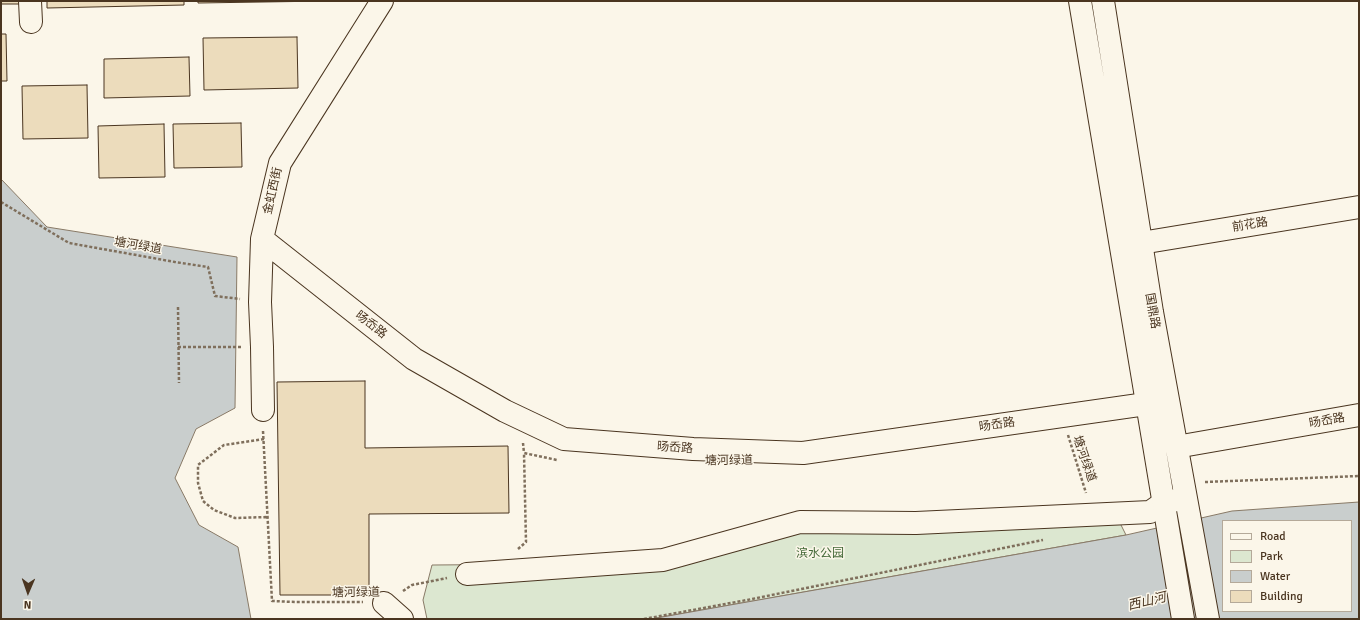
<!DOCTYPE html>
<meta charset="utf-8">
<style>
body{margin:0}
#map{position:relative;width:1360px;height:620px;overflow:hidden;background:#fbf6e9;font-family:Signika,sans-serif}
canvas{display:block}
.frame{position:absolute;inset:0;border:2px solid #4a3520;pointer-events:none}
.legend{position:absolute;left:1222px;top:520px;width:130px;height:92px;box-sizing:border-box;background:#fbf6e9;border:1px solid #b4a999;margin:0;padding:5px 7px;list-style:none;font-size:12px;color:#4a3520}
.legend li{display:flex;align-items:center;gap:8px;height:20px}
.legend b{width:20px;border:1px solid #b4a999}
.north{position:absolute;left:8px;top:572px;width:40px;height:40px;-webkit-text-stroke:3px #fbf6e9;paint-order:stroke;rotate:182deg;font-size:11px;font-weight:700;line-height:16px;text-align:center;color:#4a3520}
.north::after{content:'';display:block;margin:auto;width:14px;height:18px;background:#4a3520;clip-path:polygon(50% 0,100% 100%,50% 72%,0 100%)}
</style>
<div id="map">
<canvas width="1360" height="620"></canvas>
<div class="frame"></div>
<ul class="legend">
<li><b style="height:5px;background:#fbf6e9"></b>Road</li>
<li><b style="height:11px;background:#dce7d0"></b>Park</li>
<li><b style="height:11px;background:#c9cecd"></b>Water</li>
<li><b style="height:11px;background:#ecdcbc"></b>Building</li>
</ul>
<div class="north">N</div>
</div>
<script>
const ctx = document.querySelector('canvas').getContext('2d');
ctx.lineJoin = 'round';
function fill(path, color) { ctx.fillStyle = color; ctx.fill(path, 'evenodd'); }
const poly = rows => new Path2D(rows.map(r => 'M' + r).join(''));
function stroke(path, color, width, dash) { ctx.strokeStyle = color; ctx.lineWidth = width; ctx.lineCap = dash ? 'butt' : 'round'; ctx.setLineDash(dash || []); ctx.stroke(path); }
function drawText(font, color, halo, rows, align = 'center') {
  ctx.font = font + ' Signika,"Noto Sans SC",sans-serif'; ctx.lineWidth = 3; ctx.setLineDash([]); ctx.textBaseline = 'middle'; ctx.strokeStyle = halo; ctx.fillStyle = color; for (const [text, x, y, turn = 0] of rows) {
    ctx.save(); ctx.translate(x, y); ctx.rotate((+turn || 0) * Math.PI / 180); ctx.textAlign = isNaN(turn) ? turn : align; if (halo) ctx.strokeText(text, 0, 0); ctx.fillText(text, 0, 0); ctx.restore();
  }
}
const green = poly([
 [811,519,1120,523,1126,535,651,619,427,619,423,600,432,565,565,564,674,567,811,519]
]);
const water = poly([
 [1,179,47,227,237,257,235,408,196,429,175,478,199,525,238,547,251,619,1,619,1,179],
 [1359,502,1359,619,651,619,1126,535,1232,511,1359,502],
 [1223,521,1351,521,1351,611,1223,611,1223,521]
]);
const building = poly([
 [1,1,22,1,22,4,1,4,1,1],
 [47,1,184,1,184,5,47,8,47,1],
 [198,1,327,1,198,3,198,1],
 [1,34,6,34,7,81,1,81,1,34],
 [297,37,298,88,204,90,203,38,297,37],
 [189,57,190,96,104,98,104,59,189,57],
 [87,85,88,138,23,139,22,86,87,85],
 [241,123,242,167,174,168,173,124,241,123],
 [164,124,165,177,99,178,98,126,164,124],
 [365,381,365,448,508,446,509,513,369,514,369,595,280,595,277,382,365,381]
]);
const path = poly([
 [1,202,69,243,175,262,208,267,215,296,240,299],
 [178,307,179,383],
 [178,347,242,347],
 [263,431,272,601,295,602,363,602],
 [1068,435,1086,493],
 [264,439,224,445,198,465,198,483,203,501,214,510,235,518,268,517],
 [523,443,524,453],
 [1205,482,1359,476],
 [518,549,526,542,524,453,557,460],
 [403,591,412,585,447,578],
 [644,619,747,600,1043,540]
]);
const minor = poly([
 [30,1,31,22],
 [262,239,414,359,505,411,564,439,693,449,803,453,1146,404],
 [1141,243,1359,207],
 [263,410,262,347,260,302,262,239,280,163,382,1],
 [1176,447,1359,415],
 [467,574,663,560,800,522,916,523,1150,512,1163,503,1181,499],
 [384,603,402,619]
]);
const major = poly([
 [1080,1,1183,619],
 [1103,1,1152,312,1208,619]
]);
const streetNames = [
 ["金虹西街",273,191,-77],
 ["前花路",1250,225,-9],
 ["塘河绿道",138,246,10],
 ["国鼎路",1152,311,80],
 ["旸岙路",371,325,38],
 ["旸岙路",1327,421,-10],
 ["旸岙路",997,425,-8],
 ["旸岙路",675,448,4],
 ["塘河绿道",1084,459,71],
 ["塘河绿道",729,461,-1],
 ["塘河绿道",356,593,-1]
];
const parkNames = [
 ["滨水公园",820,554]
];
const waterNames = [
 ["西山河",1147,602,-13]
];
fill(green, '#dce7d0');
stroke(green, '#887966', 1);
fill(water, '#c9cecd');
stroke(water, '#887966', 1);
fill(building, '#ecdcbc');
stroke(building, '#4a3520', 1);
stroke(minor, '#4a3520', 24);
stroke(major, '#4a3520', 24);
stroke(path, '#7f6f5c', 2.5, [3, 2]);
stroke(minor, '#fbf6e9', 22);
stroke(major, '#fbf6e9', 22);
drawText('12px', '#4a3520', '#fbf6e9', streetNames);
drawText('12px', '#436837', '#fbf6e9', parkNames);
drawText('italic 13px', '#4a3520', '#fbf6e9', waterNames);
</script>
